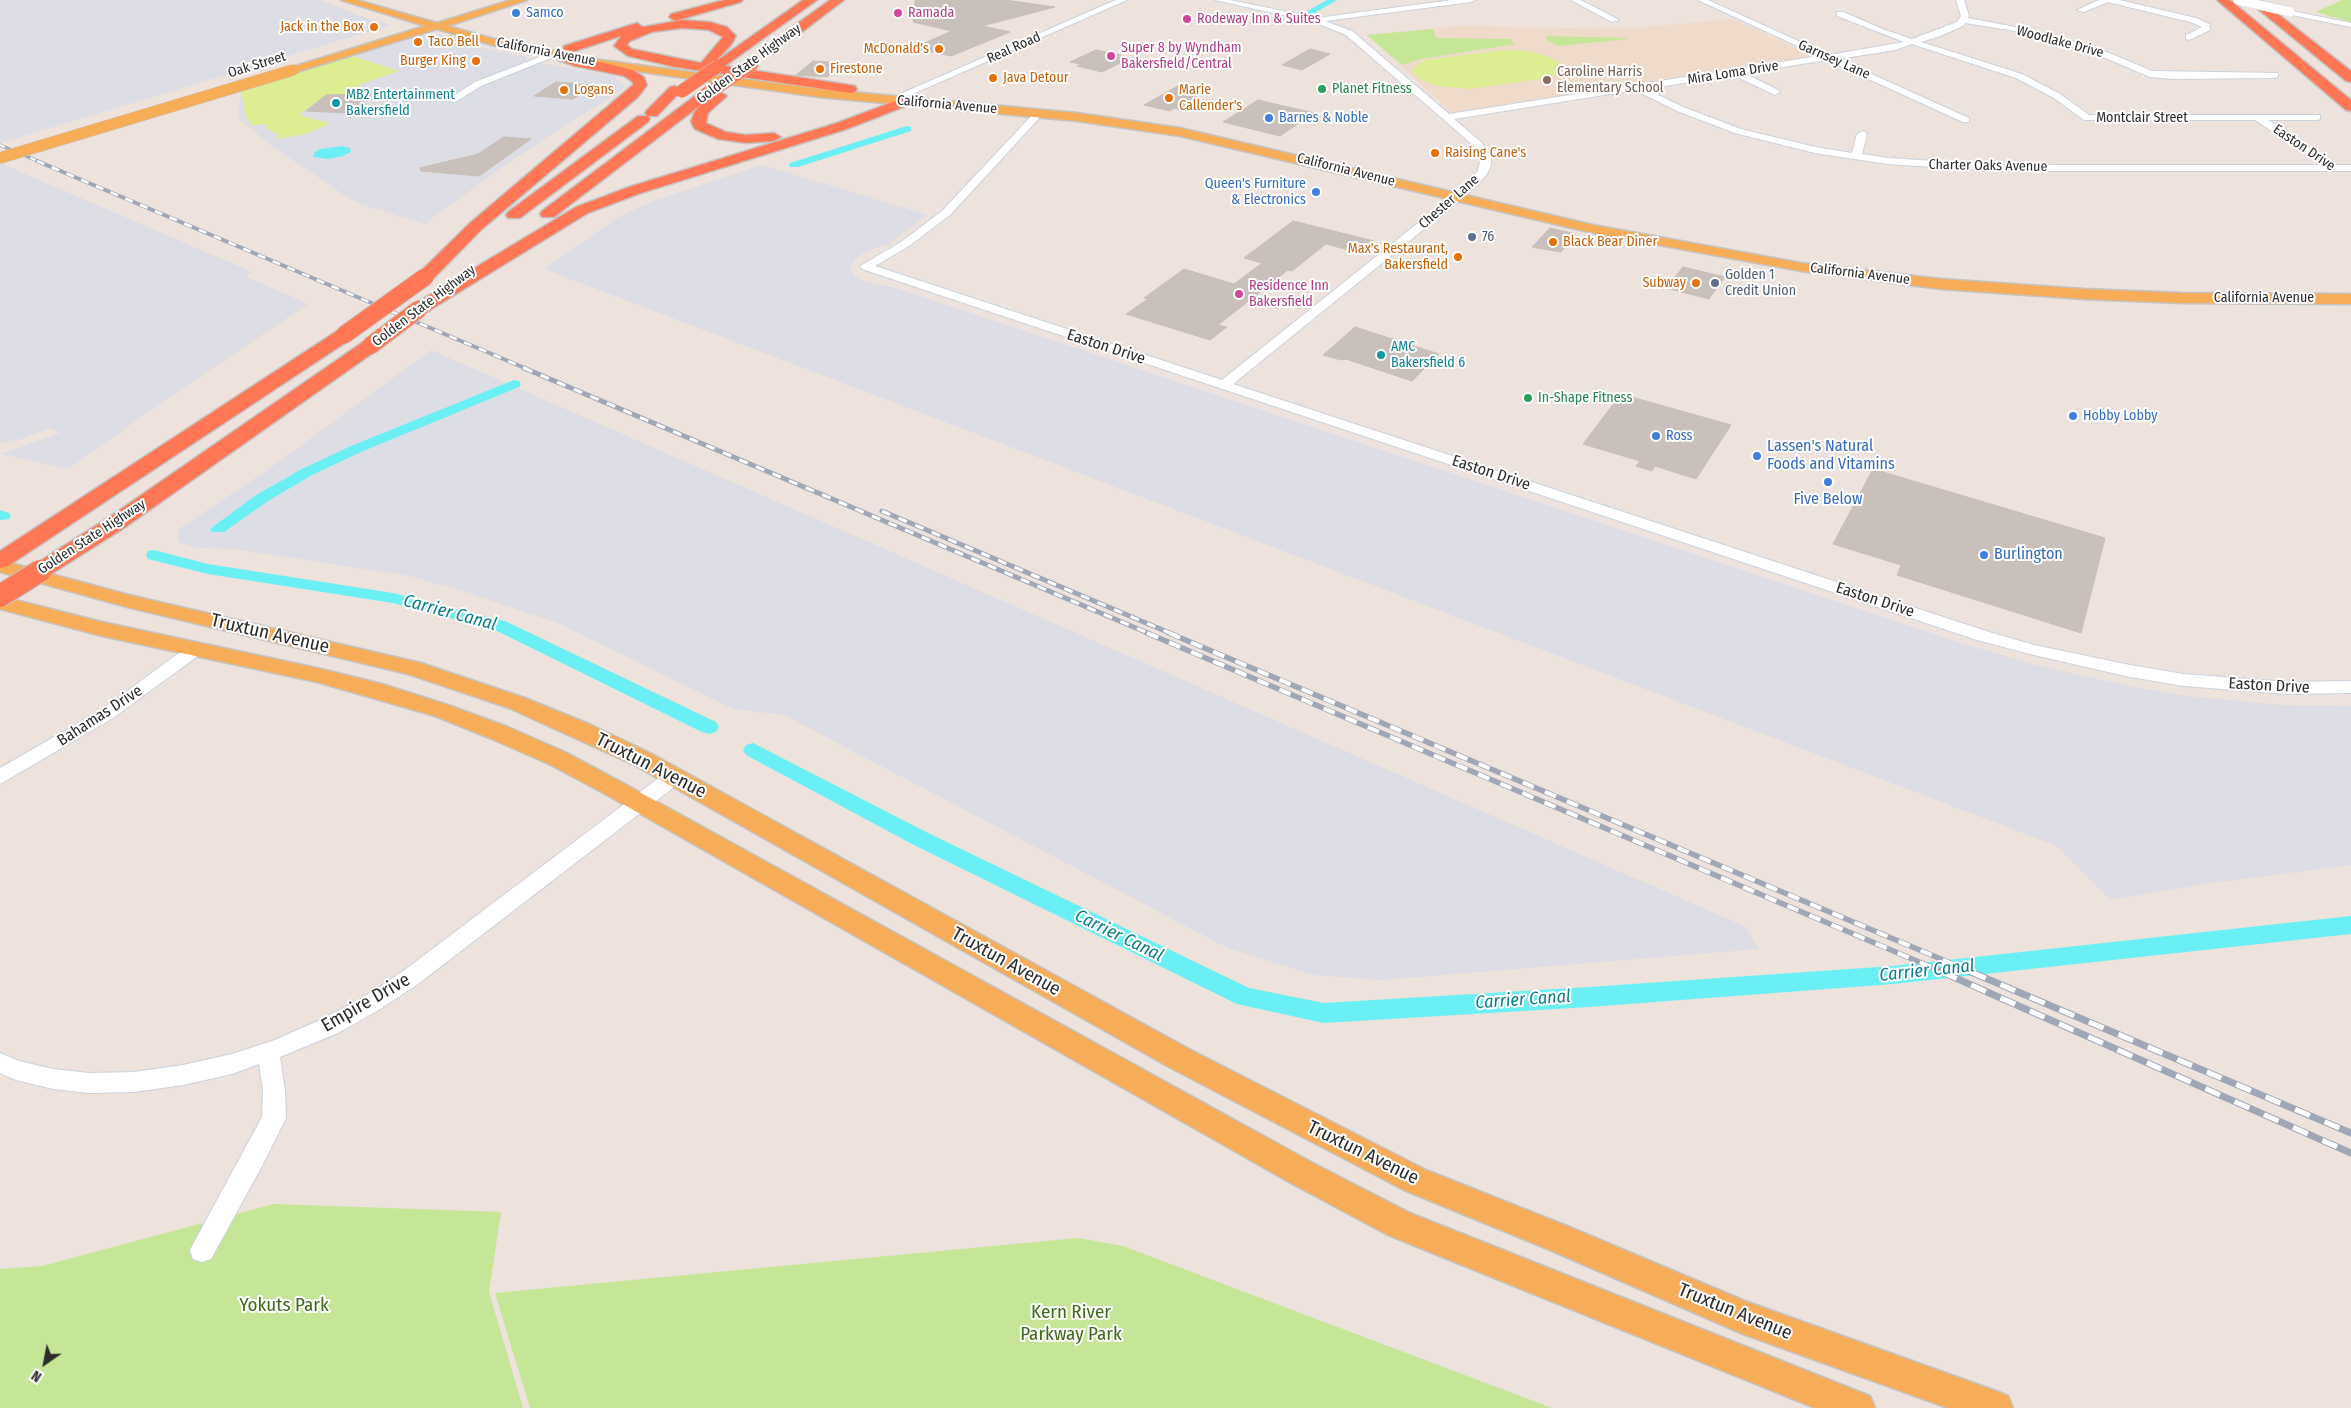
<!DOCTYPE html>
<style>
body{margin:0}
#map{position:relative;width:2351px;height:1408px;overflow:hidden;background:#ede2dc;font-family:"Fira Sans Condensed",sans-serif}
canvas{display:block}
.north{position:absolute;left:20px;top:1338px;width:50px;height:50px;-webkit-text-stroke:4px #fff;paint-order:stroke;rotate:213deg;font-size:14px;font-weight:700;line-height:20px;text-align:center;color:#2b2b2b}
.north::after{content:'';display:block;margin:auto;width:18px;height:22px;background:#2b2b2b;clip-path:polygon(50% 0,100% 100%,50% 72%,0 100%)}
</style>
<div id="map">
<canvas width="2351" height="1408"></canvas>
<div class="north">N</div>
</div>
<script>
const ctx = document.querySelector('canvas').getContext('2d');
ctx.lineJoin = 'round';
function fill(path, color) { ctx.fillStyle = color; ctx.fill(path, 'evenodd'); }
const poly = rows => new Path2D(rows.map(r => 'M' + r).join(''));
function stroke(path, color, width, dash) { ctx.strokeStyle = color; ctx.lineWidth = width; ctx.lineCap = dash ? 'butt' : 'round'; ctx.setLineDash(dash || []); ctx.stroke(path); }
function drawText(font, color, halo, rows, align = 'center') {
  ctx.font = font + ' "Fira Sans Condensed",sans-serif'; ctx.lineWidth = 4; ctx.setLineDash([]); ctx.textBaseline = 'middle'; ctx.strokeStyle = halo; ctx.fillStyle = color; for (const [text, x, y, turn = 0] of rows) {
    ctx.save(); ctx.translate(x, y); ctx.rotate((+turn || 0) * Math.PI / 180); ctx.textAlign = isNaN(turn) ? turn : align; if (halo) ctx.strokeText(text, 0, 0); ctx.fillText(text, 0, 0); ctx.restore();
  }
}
const industrial = poly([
 [0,0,321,0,363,17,391,25,0,143],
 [424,34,439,34,460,39,483,48,527,57,527,61,613,76,624,84,623,89,518,156,424,224,355,202,273,147,238,118,241,90],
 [0,163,252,272,245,276,308,304,184,387,68,469,1,454,60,433,50,428,21,439,0,443],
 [762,165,928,215,888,244,867,251,855,259,851,265,851,271,855,277,863,281,896,288,1964,644,2039,666,2134,687,2187,696,2281,705,2351,706,2351,865,2212,883,2110,900,2057,846,544,269,620,216,656,200],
 [431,350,1746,927,1759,949,1382,980,1314,975,1228,948,784,715,733,709,560,624,469,593,410,576,234,549,197,548,178,542,179,529,269,469]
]);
const education = poly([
 [1732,19,1818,58,1453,114,1367,35,1458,26,1623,29]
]);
const green = poly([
 [2342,0,2351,0,2351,22,2316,12],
 [1433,29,1436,38,1510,39,1515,44,1421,59,1402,65,1367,35],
 [1546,36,1626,38,1628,39,1558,46,1547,40],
 [274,1204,501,1212,489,1292,523,1408,0,1408,0,1269,42,1266],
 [1078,1238,1123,1246,1552,1408,530,1408,495,1293]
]);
const pitch = poly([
 [1504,50,1526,51,1547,56,1559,62,1561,70,1556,75,1547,78,1469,89,1438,86,1422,80,1413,73,1412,70,1417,65,1426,60],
 [353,56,399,71,359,85,363,94,326,95,299,115,329,123,325,126,306,134,276,139,279,135,266,128,267,124,252,126,245,115,241,90]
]);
const water = poly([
 [343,146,350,148,351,152,343,156,328,159,313,157,315,152,321,149]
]);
const canal = poly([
 [1327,0,1337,0,1311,15,1304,13,1327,0],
 [907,126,911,127,911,131,798,167,790,167,789,165,790,163,907,126],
 [514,380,519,381,521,384,519,387,361,452,312,475,268,501,224,532,212,532,210,529,256,495,302,469,351,446,514,380],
 [0,510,9,513,11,516,9,519,0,520,0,510],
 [154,550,208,564,393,593,505,621,716,722,719,727,716,732,709,734,702,732,493,629,393,603,208,574,148,559,146,555,148,551,154,550],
 [753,743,928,833,1249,988,1324,1003,1589,987,1893,966,2351,916,2351,934,1893,984,1589,1007,1324,1023,1237,1004,914,845,746,755,743,750,746,745,753,743]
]);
const building = poly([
 [915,0,1005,0,1055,7,982,26,1010,32,951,56,913,48,952,31,913,22,915,0],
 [1310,49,1330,54,1302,70,1282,65,1310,49],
 [1096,50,1121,55,1118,57,1128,59,1102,72,1077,66,1081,64,1070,62,1096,50],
 [813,61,842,63,827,77,796,75,813,61],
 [556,82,594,85,573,99,534,96,556,82],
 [1178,86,1203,92,1193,98,1201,100,1183,110,1174,108,1170,111,1144,105,1178,86],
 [372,94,354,111,350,113,306,111,326,95,372,94],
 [1258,100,1314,113,1280,136,1223,122,1258,100],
 [504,137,531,139,479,176,421,171,420,168,478,154,504,137],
 [1293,221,1374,241,1360,253,1326,244,1292,271,1288,270,1218,325,1227,327,1210,340,1126,314,1148,299,1144,298,1184,269,1234,284,1262,263,1244,258,1293,221],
 [1550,228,1576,234,1561,252,1532,247,1550,228],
 [1683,267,1725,277,1709,299,1666,288,1683,267],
 [1355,327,1439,354,1412,381,1346,359,1341,360,1323,355,1355,327],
 [1621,394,1731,425,1696,479,1655,466,1652,471,1636,466,1640,461,1583,444,1621,394],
 [1873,469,2105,538,2081,633,1897,575,1901,565,1833,544,1873,469]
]);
const minor = poly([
 [1116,0,1127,0,908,96,900,94,1116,0],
 [1215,0,1230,0,1317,18,1452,0,1475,0,1471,2,1325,21,1352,31,1449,114,1819,56,1698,0,1708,0,1829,55,1904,42,1837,16,1837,12,1843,12,1885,30,1912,39,1957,22,1961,16,1956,0,1964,0,1969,16,1968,18,2010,26,2095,47,2152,71,2278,73,2278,77,2275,78,2173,79,2150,77,2089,51,2010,30,1965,23,1963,26,1940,36,1921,42,2022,74,2060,94,2089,115,2320,115,2320,119,2317,120,2268,120,2336,165,2351,165,2351,171,1996,171,1888,164,1815,153,1735,133,1677,111,1635,90,1454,119,1481,142,1491,157,1491,165,1487,174,1471,191,1233,384,1989,632,2034,645,2130,665,2184,674,2287,682,2351,681,2351,693,2287,694,2184,686,2130,677,2034,655,1977,640,862,269,860,267,862,265,901,242,942,211,1036,111,1042,111,1042,115,950,215,909,246,875,266,1222,380,1463,187,1478,171,1481,157,1474,146,1346,35,1314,22,1215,0],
 [1912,44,2016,78,2054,98,2084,120,2255,120,2323,165,1996,165,1888,158,1862,154,1867,134,1865,132,1862,131,1857,134,1852,153,1815,147,1741,129,1683,107,1646,89,1733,75,1775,95,1780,92,1778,90,1744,73,1827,60,1963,122,1969,122,1969,118,1838,59,1895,50,1912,44],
 [1571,0,1581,0,1619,20,1612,22,1571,0],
 [2099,0,2119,0,2196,18,2209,24,2210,30,2189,40,2186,39,2186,35,2202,27,2190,22,2108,2,2084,12,2077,10,2099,0],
 [2287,10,2351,23,2351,27,2287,14,2287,10],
 [566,47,573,49,481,86,455,102,447,100,475,82,566,47],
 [196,644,202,645,204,649,202,653,113,718,0,784,0,768,101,710,190,645,196,644],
 [675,769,682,771,684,776,682,781,418,984,377,1011,338,1033,280,1057,285,1091,286,1118,262,1166,211,1259,202,1262,193,1259,190,1250,262,1117,263,1091,259,1064,232,1074,183,1085,134,1092,89,1093,53,1089,16,1080,0,1073,0,1053,19,1061,53,1069,89,1073,134,1072,183,1065,232,1054,275,1040,322,1019,361,999,402,972,668,771,675,769]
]);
const major = poly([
 [341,0,357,0,437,23,511,0,527,0,448,26,494,39,593,59,819,89,1077,113,1180,128,1593,225,1801,263,1941,279,2084,289,2181,293,2351,294,2351,304,2181,303,2084,299,1941,289,1801,271,1593,233,1180,136,1077,121,819,97,593,65,492,45,437,29,297,72,289,72,287,70,289,68,425,26,341,0],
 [0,560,129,595,421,663,525,698,589,724,652,754,1189,1049,1426,1170,1572,1228,1745,1301,1996,1391,2008,1396,2013,1408,1948,1408,1743,1334,1550,1250,1404,1190,1169,1067,636,766,509,708,408,674,127,607,0,572,0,560],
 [0,596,102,622,317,668,382,684,451,706,508,727,567,753,623,783,1311,1162,1410,1213,1870,1396,1875,1408,1815,1408,1388,1235,1289,1182,607,795,551,765,492,739,435,716,317,682,102,636,0,609,0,596]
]);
const highway = poly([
 [724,0,743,0,741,2,675,21,669,17,671,14,724,0],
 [803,0,817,0,725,66,850,85,855,86,857,89,855,92,850,93,675,67,628,56,614,46,621,36,569,53,563,49,564,46,637,23,643,27,682,20,710,22,727,27,736,36,731,45,712,65,718,65,716,63,718,60,803,0],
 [682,28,709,30,723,37,701,63,632,49,627,45,630,41,652,32,682,28],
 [830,0,844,0,802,32,794,32,792,29,794,26,830,0],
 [2217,0,2230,0,2351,100,2351,111,2346,110,2217,0],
 [2247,0,2260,0,2351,71,2351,82,2346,81,2247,0],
 [563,53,633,70,644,77,647,85,638,97,482,229,431,281,419,281,416,277,419,273,470,223,633,85,633,82,624,76,575,66,558,60,557,57,558,54,563,53],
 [675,86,682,90,657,116,648,116,650,119,648,122,520,218,508,218,506,215,508,212,638,116,647,116,645,113,647,110,670,87,675,86],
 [705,91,710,92,711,97,720,92,727,96,708,113,706,123,726,132,746,135,774,133,781,137,774,141,746,143,718,139,695,129,693,126,691,121,695,111,702,104,554,217,542,217,540,214,542,211,700,92,705,91],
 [906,97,913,101,911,104,847,129,641,193,588,213,425,313,419,314,413,313,410,309,413,305,576,207,629,187,837,123,906,97],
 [344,329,351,331,353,335,351,339,8,566,0,568,0,551,337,331,344,329],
 [370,340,377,342,379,346,377,350,124,528,48,576,40,578,32,576,28,571,32,566,108,518,363,342,370,340]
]);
const railFar4 = poly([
 [0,145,40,162]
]);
const railFar3 = poly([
 [37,161,527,369]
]);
const railFar2 = poly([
 [524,368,1150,634],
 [882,511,1172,634]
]);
const railFar1 = poly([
 [1147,633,1945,973],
 [1169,633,1974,973]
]);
const rail = poly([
 [1942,972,2351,1153],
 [1971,972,2351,1133]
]);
const minorBridge = poly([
 [2238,0,2290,12]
]);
const majorBridge = poly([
 [0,158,293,70]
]);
const highwayBridgeFar2 = poly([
 [682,91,718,66],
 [705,95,752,64]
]);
const highwayBridgeFar1 = poly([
 [344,335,425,277],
 [370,346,419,309]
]);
const highwayBridge = poly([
 [0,596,40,571]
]);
const markers = [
 [516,13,5,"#3f7fe0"],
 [898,13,5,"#d1479c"],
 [1187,19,5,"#d1479c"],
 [374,27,5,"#e8710a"],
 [418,42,5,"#e8710a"],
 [939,49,5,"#e8710a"],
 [1111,56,5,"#d1479c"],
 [476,61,5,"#e8710a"],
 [820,69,5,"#e8710a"],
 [993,78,5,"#e8710a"],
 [1547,80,5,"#8d6e63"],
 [1322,89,5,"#2e9e5b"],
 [564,90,5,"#e8710a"],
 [1169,98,5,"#e8710a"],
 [336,103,5,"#0f9aa8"],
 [1269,118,5,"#3f7fe0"],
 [1435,153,5,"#e8710a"],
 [1316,192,5,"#3f7fe0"],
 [1472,237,5,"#5c6f8a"],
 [1553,242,5,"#e8710a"],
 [1458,257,5,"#e8710a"],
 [1696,283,5,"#e8710a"],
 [1715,283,5,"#5c6f8a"],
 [1239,294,5,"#d1479c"],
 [1381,355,5,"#0f9aa8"],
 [1528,398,5,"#2e9e5b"],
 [2073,416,5,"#3f7fe0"],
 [1656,436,5,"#3f7fe0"],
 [1757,456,5,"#3f7fe0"],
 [1828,482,5,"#3f7fe0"],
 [1984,555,5,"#3f7fe0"]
];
const farShopnames = [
 ["Samco",526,13],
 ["Barnes & Noble",1279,118],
 ["Queen's Furniture",1306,184,"right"],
 ["& Electronics",1306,200,"right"],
 ["Hobby Lobby",2083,416],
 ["Ross",1666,436]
];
const farHotelnames = [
 ["Ramada",908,13],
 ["Rodeway Inn & Suites",1197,19],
 ["Super 8 by Wyndham",1121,48],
 ["Bakersfield/Central",1121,64],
 ["Residence Inn",1249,286],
 ["Bakersfield",1249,302]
];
const farFoodnames = [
 ["Jack in the Box",364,27,"right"],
 ["Taco Bell",428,42],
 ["McDonald's",929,49,"right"],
 ["Burger King",466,61,"right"],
 ["Firestone",830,69],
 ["Java Detour",1003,78],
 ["Logans",574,90],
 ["Marie",1179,90],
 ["Callender's",1179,106],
 ["Raising Cane's",1445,153],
 ["Black Bear Diner",1563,242],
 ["Max's Restaurant,",1448,249,"right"],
 ["Bakersfield",1448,265,"right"],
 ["Subway",1686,283,"right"]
];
const farStreetnames = [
 ["Woodlake Drive",2060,42,15],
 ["Real Road",1014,48,-24],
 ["California Avenue",546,52,11],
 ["Garnsey Lane",1834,60,24],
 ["Golden State Highway",749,64,-36],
 ["Oak Street",257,65,-17],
 ["Mira Loma Drive",1733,73,-9],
 ["California Avenue",947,105,5],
 ["Montclair Street",2142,118],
 ["Easton Drive",2304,148,34],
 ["Charter Oaks Avenue",1988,166,1],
 ["California Avenue",1346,170,14],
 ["Chester Lane",1449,202,-41],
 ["California Avenue",1860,274,7],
 ["California Avenue",2264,298],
 ["Golden State Highway",424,306,-37],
 ["Golden State Highway",92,537,-33]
];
const farEducationnames = [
 ["Caroline Harris",1557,72],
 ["Elementary School",1557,88]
];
const farLeisurenames = [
 ["Planet Fitness",1332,89],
 ["In-Shape Fitness",1538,398]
];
const farCulturenames = [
 ["MB2 Entertainment",346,95],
 ["Bakersfield",346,111],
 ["AMC",1391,347],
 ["Bakersfield 6",1391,363]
];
const farServicenames = [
 ["76",1482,237],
 ["Golden 1",1725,275],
 ["Credit Union",1725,291]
];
const streetNames = [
 ["Easton Drive",1106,347,18],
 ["Easton Drive",1491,473,18],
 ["Easton Drive",1875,600,18],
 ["Easton Drive",2269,686,3],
 ["Bahamas Drive",100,716,-33]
];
const shopNames = [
 ["Lassen's Natural",1767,447],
 ["Foods and Vitamins",1767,465],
 ["Five Below",1828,500,"center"],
 ["Burlington",1994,555]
];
const waterNames = [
 ["Carrier Canal",450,613,15],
 ["Carrier Canal",1119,936,26],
 ["Carrier Canal",1927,971,-6],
 ["Carrier Canal",1523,1000,-4]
];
const nearStreetnames = [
 ["Truxtun Avenue",270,634,13],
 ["Truxtun Avenue",651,766,27],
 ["Truxtun Avenue",1006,962,29],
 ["Empire Drive",366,1003,-30],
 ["Truxtun Avenue",1363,1153,26],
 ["Truxtun Avenue",1735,1312,22]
];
const nearParknames = [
 ["Yokuts Park",284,1306],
 ["Kern River",1071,1313],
 ["Parkway Park",1071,1335]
];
fill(industrial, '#dddde5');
fill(education, '#f0dbcb');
fill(green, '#c4e696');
fill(pitch, '#dcee91');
fill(water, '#6af0f4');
fill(canal, '#6af0f4');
fill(building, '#c9c0bb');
stroke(building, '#c9beb6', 1);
stroke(minor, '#cad2dd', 2);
stroke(major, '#c4c4c4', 3);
stroke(highway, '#c4c4c4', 3);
fill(minor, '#fff');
fill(major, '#f7ac58');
fill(highway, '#f75');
stroke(railFar4, '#9fa7b6', 3);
stroke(railFar3, '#9fa7b6', 4);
stroke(railFar2, '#9fa7b6', 5);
stroke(railFar1, '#9fa7b6', 5.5);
stroke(rail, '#9fa7b6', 7);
stroke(railFar4, '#fff', 2, [5.5]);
stroke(railFar3, '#fff', 2.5, [8]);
stroke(railFar2, '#fff', 3, [9]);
stroke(railFar1, '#fff', 4, [12]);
stroke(rail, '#fff', 5, [16]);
stroke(minorBridge, '#cad2dd', 10, []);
stroke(majorBridge, '#c4c4c4', 12, []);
stroke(highwayBridgeFar2, '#c4c4c4', 14, []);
stroke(highwayBridgeFar1, '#c4c4c4', 19, []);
stroke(highwayBridge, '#c4c4c4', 24, []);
stroke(minorBridge, '#fff', 9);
stroke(majorBridge, '#f7ac58', 11);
stroke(highwayBridgeFar2, '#f75', 13);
stroke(highwayBridgeFar1, '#f75', 17);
stroke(highwayBridge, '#f75', 22);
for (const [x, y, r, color] of markers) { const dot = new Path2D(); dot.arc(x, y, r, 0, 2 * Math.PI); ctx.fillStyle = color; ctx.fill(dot); stroke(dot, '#fff', 2); }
drawText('14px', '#366cbe', '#fff', farShopnames, 'left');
drawText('14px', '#b23c85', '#fff', farHotelnames, 'left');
drawText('14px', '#c56008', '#fff', farFoodnames, 'left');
drawText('14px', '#2b2b2b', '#fff', farStreetnames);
drawText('14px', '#785e54', '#fff', farEducationnames, 'left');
drawText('14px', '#27864d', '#fff', farLeisurenames, 'left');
drawText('14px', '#0d838f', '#fff', farCulturenames, 'left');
drawText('14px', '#4e5e75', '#fff', farServicenames, 'left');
drawText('16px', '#2b2b2b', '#fff', streetNames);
drawText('16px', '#366cbe', '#fff', shopNames, 'left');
drawText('italic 18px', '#087e8c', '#fff', waterNames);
drawText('19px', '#2b2b2b', '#fff', nearStreetnames);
drawText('19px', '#3c6c17', '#fff', nearParknames);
</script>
